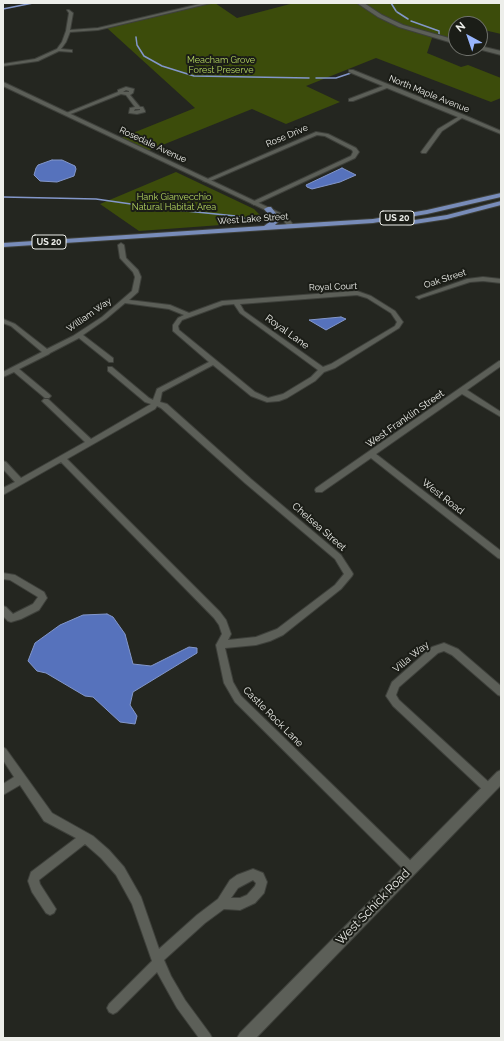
<!DOCTYPE html>
<style>
body{margin:0}
#map{position:relative;width:504px;height:1041px;overflow:hidden;background:#242620;font-family:Raleway,sans-serif}
canvas{display:block}
.frame{position:absolute;inset:0;border:4px solid #edeeea;pointer-events:none}
.north{position:absolute;left:448px;top:16px;width:40px;height:40px;box-sizing:border-box;background:#1b1d17;border:1px solid #6f716b;border-radius:50%;rotate:320deg;font-size:11px;font-weight:700;line-height:16px;text-align:center;color:#edeeea}
.north::after{content:'';display:block;margin:auto;width:14px;height:18px;background:#98b5fd;clip-path:polygon(50% 0,100% 100%,50% 72%,0 100%)}
</style>
<div id="map">
<canvas width="504" height="1041"></canvas>
<div class="frame"></div>
<div class="north">N</div>
</div>
<script>
const ctx = document.querySelector('canvas').getContext('2d');
ctx.lineJoin = 'round';
function fill(path, color) { ctx.fillStyle = color; ctx.fill(path, 'evenodd'); }
const poly = rows => new Path2D(rows.map(r => 'M' + r).join(''));
function stroke(path, color, width, dash) { ctx.strokeStyle = color; ctx.lineWidth = width; ctx.lineCap = dash ? 'butt' : 'round'; ctx.setLineDash(dash || []); ctx.stroke(path); }
function drawText(font, color, halo, rows, align = 'center') {
  ctx.font = font + ' Raleway,sans-serif'; ctx.lineWidth = 4; ctx.setLineDash([]); ctx.textBaseline = 'middle'; ctx.strokeStyle = halo; ctx.fillStyle = color; for (const [text, x, y, turn = 0] of rows) {
    ctx.save(); ctx.translate(x, y); ctx.rotate((+turn || 0) * Math.PI / 180); ctx.textAlign = isNaN(turn) ? turn : align; if (halo) ctx.strokeText(text, 0, 0); ctx.fillText(text, 0, 0); ctx.restore();
  }
}
const green = poly([
 [209,3,215,3,237,18,294,3,501,3,501,34,480,29,480,24,456,24,456,40,436,35,432,38,427,53,461,67,468,65,501,78,501,98,491,102,376,58,306,86,340,102,286,124,252,109,145,152,118,139,195,108,107,28],
 [176,172,254,209,263,218,262,222,139,231,100,204]
]);
const water = poly([
 [52,160,62,160,75,166,76,169,74,176,57,182,40,181,34,175,36,168,38,165,52,160],
 [342,168,356,175,340,182,312,189,307,187,306,185,342,168],
 [341,317,346,319,326,330,309,320,341,317],
 [107,614,113,617,125,634,133,664,151,666,189,647,197,648,197,653,133,692,130,705,137,716,135,724,120,722,93,697,85,696,46,673,37,671,28,661,35,643,60,625,83,615,107,614]
]);
const stream = poly([
 [97,3,110,3],
 [352,3,354,3],
 [391,3,396,11],
 [3,9,33,3],
 [397,12,408,19],
 [411,21,439,31,439,34],
 [136,37,137,45,144,56,162,66,194,76,309,78],
 [316,78,336,78,351,73],
 [3,197,96,199,166,209,236,216,255,221]
]);
const minor = poly([
 [204,3,211,3,98,30,70,32,66,42,61,49,72,50,72,52,59,51,38,61,3,66,3,64,35,59,57,49,62,42,66,31,69,13,67,10,69,10,73,13,70,30,98,28,204,3],
 [349,70,353,70,464,115,501,131,501,134,462,118,442,131,426,153,422,153,421,152,438,129,458,117,387,88,353,101,349,101,349,99,383,86,349,72,349,70],
 [126,87,134,89,133,93,130,95,140,107,143,107,145,111,145,112,137,114,129,113,130,108,135,107,126,95,121,94,68,115,64,114,118,92,118,90,126,87],
 [126,90,129,91,129,92,123,92,126,90],
 [135,109,140,109,140,110,134,111,135,109],
 [316,132,328,134,356,148,359,152,355,158,254,205,251,203,252,202,351,156,353,152,352,150,325,136,317,135,208,182,203,181,316,132],
 [121,243,124,245,126,258,138,270,141,277,138,292,129,300,170,305,189,313,222,301,357,291,371,296,395,311,403,322,399,328,335,368,324,372,315,381,287,398,279,401,267,402,251,396,213,365,162,392,160,402,167,404,251,479,341,555,352,572,353,574,352,576,341,589,283,635,270,641,256,645,225,648,233,682,241,696,415,865,416,869,415,873,411,874,407,873,235,702,224,683,216,645,222,634,219,625,214,618,61,462,3,495,3,488,15,482,3,469,3,461,6,462,21,478,85,442,44,403,42,401,44,399,48,399,91,439,151,404,145,402,108,371,108,367,112,367,149,398,153,400,157,389,209,362,173,331,173,325,178,318,184,315,169,309,125,303,106,319,83,335,113,358,113,362,109,362,79,338,50,353,49,354,19,369,49,394,51,396,49,398,45,398,14,372,3,377,3,372,42,352,11,326,3,323,3,319,15,324,47,349,73,336,102,317,132,291,135,277,133,272,120,258,118,245,121,243],
 [357,295,367,298,391,313,397,322,395,326,331,364,323,367,244,311,240,304,357,295],
 [234,304,240,313,318,370,311,377,283,394,268,398,255,392,179,330,178,326,182,320,223,305,234,304],
 [157,406,161,408,245,483,335,559,344,574,335,585,277,629,256,637,228,640,231,634,226,620,220,612,67,459,155,409,157,406],
 [483,277,501,279,501,283,483,281,470,282,421,298,419,299,416,297,467,279,483,277],
 [499,361,501,361,501,366,467,390,501,412,501,417,462,394,376,454,501,551,501,559,498,558,371,458,322,492,316,492,315,490,316,488,499,361],
 [3,573,15,575,44,592,47,598,39,610,21,619,11,622,8,621,3,616,3,606,6,607,13,614,33,604,38,597,10,580,3,579,3,573],
 [444,643,458,649,501,686,501,696,498,695,452,655,444,651,438,653,399,687,396,695,399,700,493,786,494,789,493,792,489,794,485,792,393,706,386,696,392,682,432,647,444,643],
 [3,747,6,749,52,813,93,836,109,850,124,867,141,897,159,949,197,915,218,899,230,880,237,875,253,869,263,873,267,882,264,893,255,903,240,910,224,909,205,923,164,960,171,976,185,1000,210,1034,212,1038,199,1038,177,1008,157,972,117,1012,113,1014,109,1012,107,1008,109,1004,152,961,132,904,116,875,101,858,85,844,39,880,40,884,56,909,54,913,50,915,46,913,32,892,28,881,31,872,76,838,44,821,20,785,3,795,3,784,14,777,3,760,3,747],
 [253,880,256,883,255,886,247,895,240,898,231,898,238,888,253,880]
]);
const tertiary = poly([
 [3,82,280,213,288,218,295,227,293,228,289,228,283,220,276,215,3,86,3,82],
 [501,770,501,785,256,1038,237,1038,240,1033,497,772,501,770]
]);
const secondary = poly([
 [357,3,364,3,382,15,403,25,456,40,456,44,399,27,378,17,357,3],
 [480,46,501,51,501,55,478,49,477,48,480,48,480,46]
]);
const primary = poly([
 [501,193,501,197,427,214,373,223,3,247,3,243,264,226,271,221,270,216,264,209,268,207,271,207,278,216,279,221,275,225,373,219,427,210,501,193],
 [501,201,501,205,447,219,408,225,404,223,408,221,447,215,501,201]
]);
const farParknames = [
 ["Meacham Grove",221,60],
 ["Forest Preserve",221,70],
 ["Hank Gianvecchio",174,197],
 ["Natural Habitat Area",174,207]
];
const farStreetnames = [
 ["North Maple Avenue",429,94,22],
 ["Rose Drive",287,136,-23],
 ["Rosedale Avenue",153,145,25],
 ["West Lake Street",253,219,-4],
 ["Oak Street",445,279,-18],
 ["Royal Court",333,287,-2],
 ["William Way",89,315,-35]
];
const shields = [
 [397,218,34],
 [49,242,34]
];
const shieldNames = [
 ["US 20",397,218],
 ["US 20",49,242]
];
const streetNames = [
 ["Royal Lane",287,332,36],
 ["West Franklin Street",405,419,-35],
 ["West Road",443,497,38],
 ["Chelsea Street",319,527,41],
 ["Villa Way",411,657,-39],
 ["Castle Rock Lane",273,717,45]
];
const nearStreetnames = [
 ["West Schick Road",373,907,-46]
];
fill(green, '#3c4c0b');
fill(water, '#5672bc');
stroke(water, '#8397ca', 1);
stroke(stream, '#8397ca', 1.5);
stroke(minor, '#3e403b', 2);
stroke(tertiary, '#3e403b', 2);
stroke(secondary, '#3e403b', 2);
stroke(primary, '#3e403b', 2);
fill(minor, '#5c5f58');
fill(tertiary, '#5c5f58');
fill(secondary, '#5c5f58');
fill(primary, '#788cb9');
drawText('9px', '#b6d761', '#1b1d17', farParknames);
drawText('9px', '#edeeea', '#1b1d17', farStreetnames);
for (const [x, y, w] of shields) { const box = new Path2D(); box.roundRect(x - w / 2, y - 7, w, 14, 3); ctx.fillStyle = '#1b1d17'; ctx.fill(box); stroke(box, '#edeeea', 1); }
drawText('bold 9px', '#edeeea', null, shieldNames);
drawText('10px', '#edeeea', '#1b1d17', streetNames);
drawText('12px', '#edeeea', '#1b1d17', nearStreetnames);
</script>
